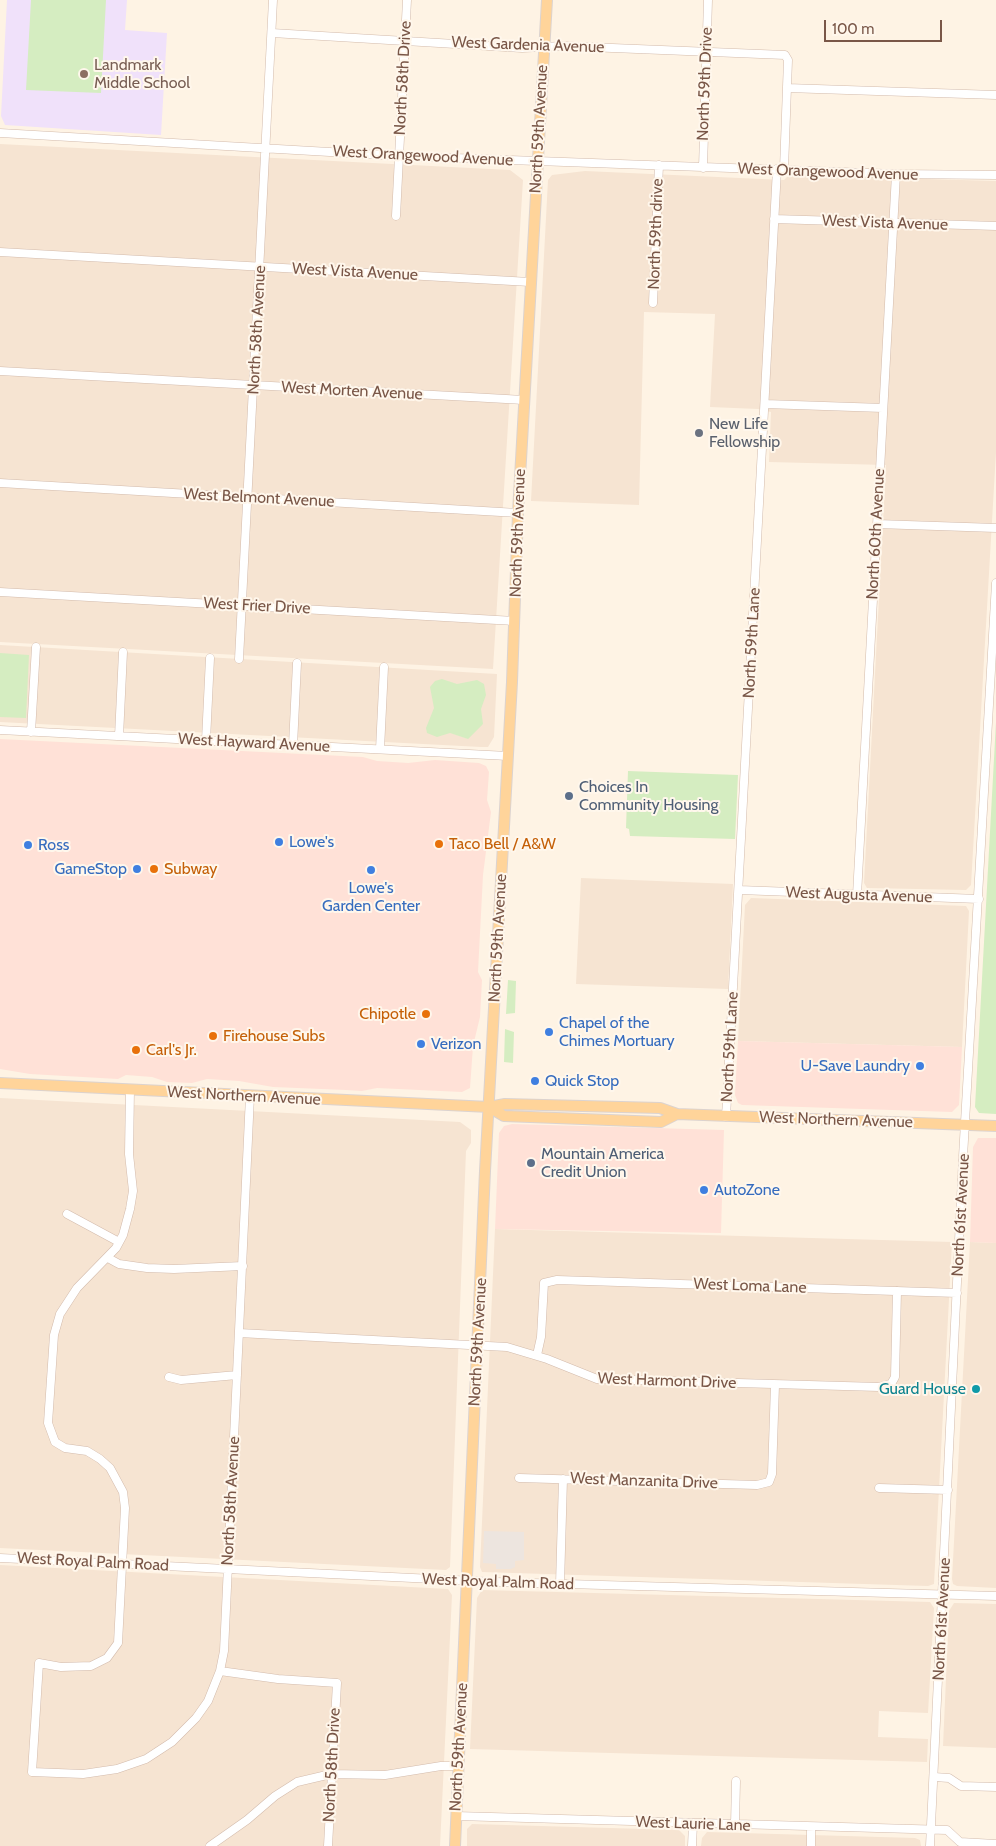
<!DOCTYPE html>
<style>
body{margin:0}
#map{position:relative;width:996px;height:1846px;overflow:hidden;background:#fef3e4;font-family:Cabin,sans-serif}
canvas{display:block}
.scale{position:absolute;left:824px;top:20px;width:118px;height:22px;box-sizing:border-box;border:2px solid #795647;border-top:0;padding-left:6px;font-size:15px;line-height:18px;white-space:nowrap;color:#795647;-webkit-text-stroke:4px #fff7ec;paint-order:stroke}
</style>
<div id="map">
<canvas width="996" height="1846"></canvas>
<div class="scale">100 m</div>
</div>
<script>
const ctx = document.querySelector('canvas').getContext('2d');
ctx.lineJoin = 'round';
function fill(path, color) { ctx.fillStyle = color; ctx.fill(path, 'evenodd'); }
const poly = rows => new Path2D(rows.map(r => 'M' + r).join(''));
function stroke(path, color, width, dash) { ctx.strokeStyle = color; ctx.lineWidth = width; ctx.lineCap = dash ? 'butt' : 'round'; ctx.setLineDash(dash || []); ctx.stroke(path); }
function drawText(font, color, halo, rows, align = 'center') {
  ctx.font = font + ' Cabin,sans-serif'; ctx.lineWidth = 4; ctx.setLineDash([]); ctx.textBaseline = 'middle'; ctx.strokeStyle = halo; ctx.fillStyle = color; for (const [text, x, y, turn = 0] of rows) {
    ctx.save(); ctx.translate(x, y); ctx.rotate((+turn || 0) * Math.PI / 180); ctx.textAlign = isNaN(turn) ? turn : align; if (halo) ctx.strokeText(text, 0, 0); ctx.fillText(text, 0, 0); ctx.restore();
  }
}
const residential = poly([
 [0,144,510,170,523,180,493,669,0,642],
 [585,171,784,180,789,175,996,181,996,452,971,885,966,890,867,888,864,883,886,465,769,462,771,412,758,409,710,407,715,314,644,312,639,505,531,501,548,180,552,175],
 [0,645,497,674,494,737,488,747,481,747,0,722],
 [581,878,733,884,728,989,576,984],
 [751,898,966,906,969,911,962,1047,738,1041,745,905],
 [0,1098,460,1122,471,1130,471,1143,466,1151,450,1567,446,1570,0,1548],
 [495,1229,952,1242,934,1584,928,1586,482,1572,480,1567],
 [970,1242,996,1243,996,1588,957,1586,953,1584,952,1579],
 [0,1565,448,1589,452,1595,440,1846,0,1846],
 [482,1590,930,1602,934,1608,928,1713,879,1711,878,1737,928,1739,927,1762,470,1749,477,1598],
 [954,1603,996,1604,996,1748,943,1746,949,1611],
 [472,1824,679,1830,685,1836,685,1846,467,1846,467,1829],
 [707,1832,915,1838,920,1840,921,1846,701,1846,702,1838]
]);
const commercial = poly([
 [0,739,363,757,377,761,408,763,435,760,479,763,486,766,489,772,487,800,491,812,483,875,478,972,482,980,480,1017,473,1046,470,1088,462,1092,377,1088,362,1091,346,1090,273,1087,239,1081,207,1079,192,1083,167,1082,152,1077,126,1075,118,1079,30,1074,0,1069],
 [738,1041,962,1047,959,1105,952,1112,742,1105,738,1103,735,1095],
 [512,1124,724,1130,721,1233,495,1229,499,1133,504,1126],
 [978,1138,996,1138,996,1243,970,1242,973,1147]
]);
const industrial = poly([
 [484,1531,524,1532,524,1560,515,1561,515,1567,511,1569,496,1569,496,1564,483,1563]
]);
const education = poly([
 [7,0,127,0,125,30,167,33,161,135,5,125,1,116]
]);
const green = poly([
 [31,0,106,0,101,93,26,90],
 [0,653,29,655,26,718,0,717],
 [442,679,457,684,477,680,484,684,486,695,481,709,483,724,468,739,450,733,437,737,427,733,426,728,434,708,430,687,435,681],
 [996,722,996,1114,979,1113,975,1107],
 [628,771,738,775,735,839,630,836,629,829,626,828],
 [508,980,516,981,515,1013,506,1014],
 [505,1029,514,1032,513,1063,504,1062]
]);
const minor = poly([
 [272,33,522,48,563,46,785,55,788,60,784,169],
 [787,88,996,95],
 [0,133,399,156,896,174,996,175],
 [703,168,708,0],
 [396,216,407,0],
 [774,219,996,226],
 [0,252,530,282],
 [653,303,659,165],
 [0,371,524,400],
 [765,404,883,408],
 [0,483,518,513],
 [877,524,996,528],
 [0,592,515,621],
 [239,659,273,0],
 [0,730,508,756],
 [31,732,36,647],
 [119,736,123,652],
 [206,740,210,658],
 [293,745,297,663],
 [380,749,384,667],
 [739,890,979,899],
 [857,895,896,174],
 [130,1090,129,1154,133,1191,130,1209,123,1235,116,1248,77,1288,60,1314,54,1335,48,1423,55,1442,65,1448,87,1451,100,1459,110,1468,123,1492,125,1508,118,1643,107,1658,91,1666,61,1667,39,1663,32,1772,83,1774,117,1769,146,1759,172,1742,196,1718,208,1701,220,1671,224,1651,250,1096],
 [726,1117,777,169],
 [67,1214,119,1242],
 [108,1258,119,1264,147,1268,174,1269,243,1266],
 [239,1333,507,1347,547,1359,597,1379,879,1387,891,1384,895,1377,897,1291],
 [537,1355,541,1337,544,1283,557,1280,957,1293],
 [169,1377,181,1380,237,1375],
 [519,1478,757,1485,769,1482,772,1474,775,1385],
 [879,1488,948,1490],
 [0,1558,495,1582,996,1596],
 [560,1584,563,1479],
 [220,1671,278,1679,337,1683,328,1846],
 [934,1777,949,1778,961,1786,996,1787],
 [456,1816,947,1830,960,1842,996,1844],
 [735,1825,736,1781],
 [210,1846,247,1820,275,1796,297,1782,331,1774,385,1775,441,1766,458,1766],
 [692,1846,693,1824],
 [811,1846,811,1827],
 [930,1846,963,1157,996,583]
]);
const major = poly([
 [0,1083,489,1107,505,1104,660,1108,677,1114,996,1126],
 [489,1107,504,1116,661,1122,677,1114],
 [455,1846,485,1171,512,682,518,513,547,0]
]);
const markers = [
 [84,74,5,"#8d6e63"],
 [699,433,5,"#6b7280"],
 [569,796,5,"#5c6f8a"],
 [279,842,5,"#3f7fe0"],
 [439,844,5,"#e8710a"],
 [28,845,5,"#3f7fe0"],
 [137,869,5,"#3f7fe0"],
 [154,869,5,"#e8710a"],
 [371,870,5,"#3f7fe0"],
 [426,1014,5,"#e8710a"],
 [549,1032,5,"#3f7fe0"],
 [213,1036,5,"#e8710a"],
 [421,1044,5,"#3f7fe0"],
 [136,1050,5,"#e8710a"],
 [920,1066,5,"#3f7fe0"],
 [535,1081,5,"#3f7fe0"],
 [531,1163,5,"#5c6f8a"],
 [704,1190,5,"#3f7fe0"],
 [976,1389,5,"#0f9aa8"]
];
const streetNames = [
 ["West Gardenia Avenue",528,45,2],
 ["North 58th Drive",403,78,-87],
 ["North 59th Drive",705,84,-88],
 ["North 59th Avenue",539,129,-87],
 ["West Orangewood Avenue",423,156,3],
 ["West Orangewood Avenue",828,172,2],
 ["West Vista Avenue",885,223,2],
 ["North 59th drive",656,234,-88],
 ["West Vista Avenue",355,272,3],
 ["North 58th Avenue",257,330,-87],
 ["West Morten Avenue",352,391,3],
 ["West Belmont Avenue",259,498,3],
 ["North 59th Avenue",518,533,-88],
 ["North 60th Avenue",876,534,-87],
 ["West Frier Drive",257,606,3],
 ["North 59th Lane",752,643,-87],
 ["West Hayward Avenue",254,743,3],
 ["West Augusta Avenue",859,895,2],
 ["North 59th Avenue",498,938,-87],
 ["North 59th Lane",730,1047,-87],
 ["West Northern Avenue",244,1096,3],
 ["West Northern Avenue",836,1120,2],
 ["North 61st Avenue",961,1215,-87],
 ["West Loma Lane",750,1286,2],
 ["North 59th Avenue",478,1342,-87],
 ["West Harmont Drive",667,1381,2],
 ["West Manzanita Drive",644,1481,2],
 ["North 58th Avenue",231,1501,-87],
 ["West Royal Palm Road",93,1562,3],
 ["West Royal Palm Road",498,1582,2],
 ["North 61st Avenue",942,1619,-87],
 ["North 59th Avenue",459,1747,-87],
 ["North 58th Drive",332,1765,-87],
 ["West Laurie Lane",693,1824,2]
];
const educationNames = [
 ["Landmark",94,65],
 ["Middle School",94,83]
];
const worshipNames = [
 ["New Life",709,424],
 ["Fellowship",709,442]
];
const serviceNames = [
 ["Choices In",579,787],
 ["Community Housing",579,805],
 ["Mountain America",541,1154],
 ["Credit Union",541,1172]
];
const shopNames = [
 ["Lowe's",289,842],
 ["Ross",38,845],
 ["GameStop",127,869,"right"],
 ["Lowe's",371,888,"center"],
 ["Garden Center",371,906,"center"],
 ["Chapel of the",559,1023],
 ["Chimes Mortuary",559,1041],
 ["Verizon",431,1044],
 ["U-Save Laundry",910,1066,"right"],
 ["Quick Stop",545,1081],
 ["AutoZone",714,1190]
];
const foodNames = [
 ["Taco Bell / A&W",449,844],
 ["Subway",164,869],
 ["Chipotle",416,1014,"right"],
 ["Firehouse Subs",223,1036],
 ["Carl's Jr.",146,1050]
];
const cultureNames = [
 ["Guard House",966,1389]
];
fill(residential, '#f6e4d2');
fill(commercial, '#ffe1d7');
fill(industrial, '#ede5df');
fill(education, '#f0e1fa');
fill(green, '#d5edc1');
stroke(minor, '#d3bbac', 9);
stroke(major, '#dcd3cf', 12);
stroke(minor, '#fff', 8);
stroke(major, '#ffd49a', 10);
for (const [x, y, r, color] of markers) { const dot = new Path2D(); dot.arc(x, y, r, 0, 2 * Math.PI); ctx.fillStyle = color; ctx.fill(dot); stroke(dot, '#fff7ec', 2); }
drawText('16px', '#795647', '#fff7ec', streetNames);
drawText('16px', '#785e54', '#fff7ec', educationNames, 'left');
drawText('16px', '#5b616d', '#fff7ec', worshipNames, 'left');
drawText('16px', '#4e5e75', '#fff7ec', serviceNames, 'left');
drawText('16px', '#366cbe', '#fff7ec', shopNames, 'left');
drawText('16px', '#c56008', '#fff7ec', foodNames, 'left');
drawText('16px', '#0d838f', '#fff7ec', cultureNames, 'right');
</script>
